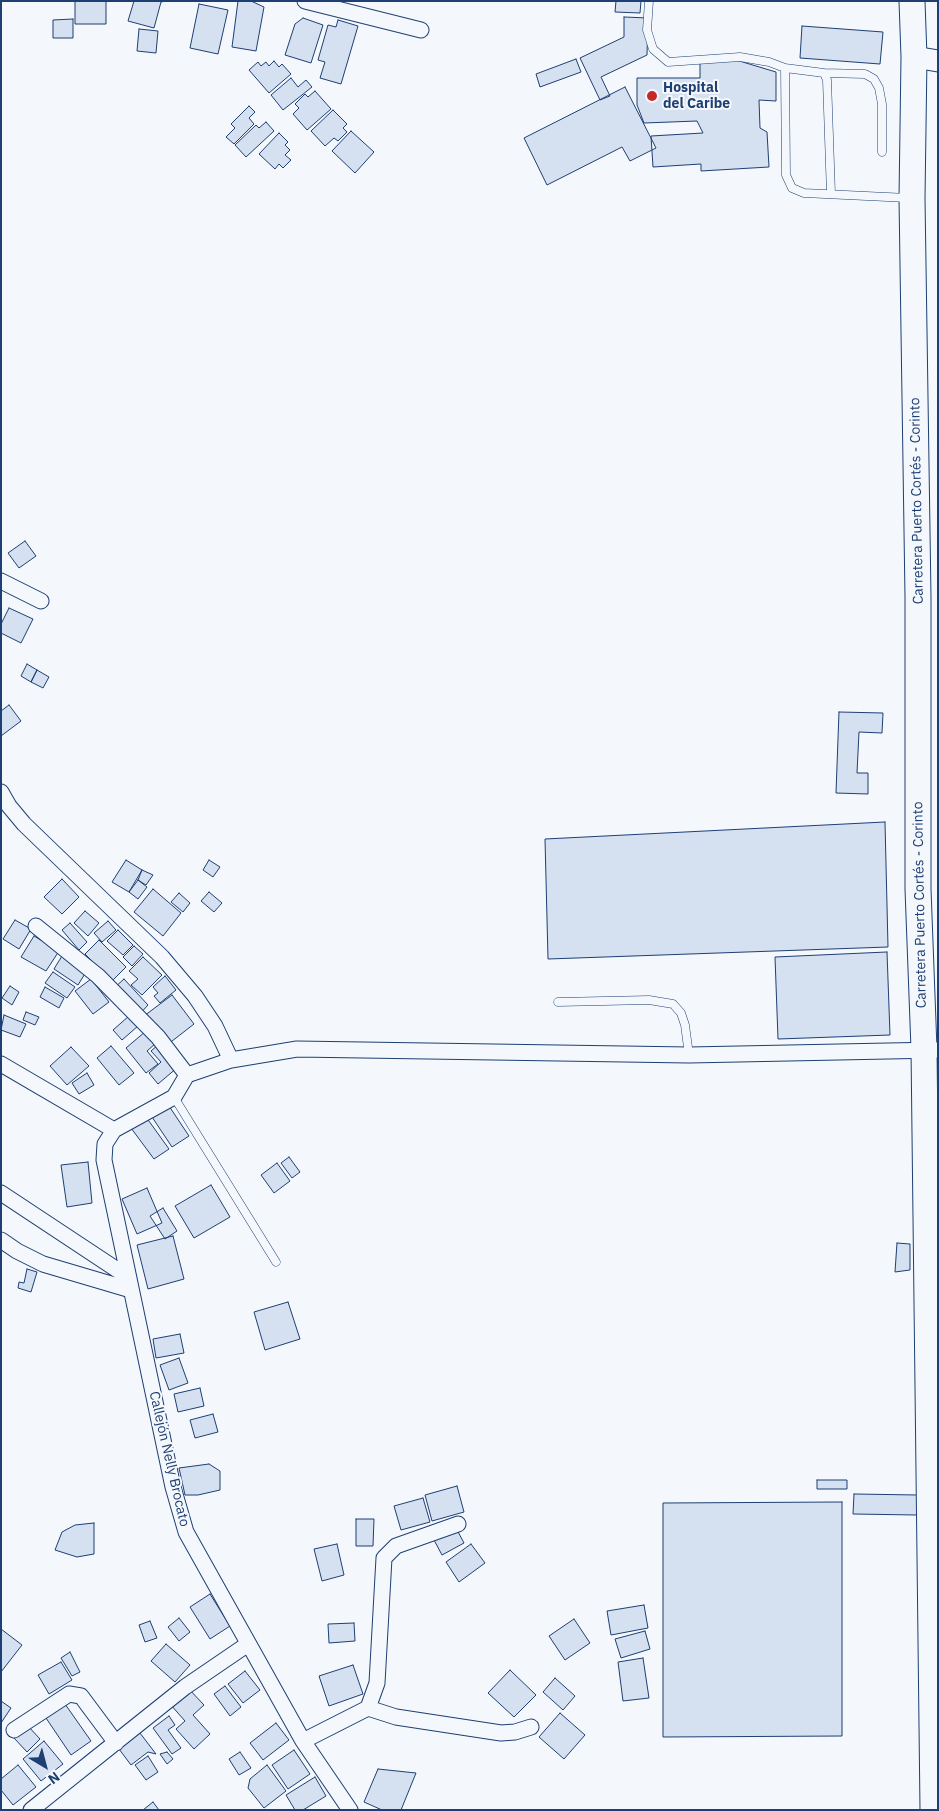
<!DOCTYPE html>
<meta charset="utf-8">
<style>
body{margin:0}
#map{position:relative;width:939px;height:1811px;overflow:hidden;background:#f4f7fb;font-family:"IBM Plex Sans",sans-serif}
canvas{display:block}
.frame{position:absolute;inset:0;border:2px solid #1d3f73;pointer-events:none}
.north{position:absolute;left:20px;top:1741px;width:50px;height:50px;-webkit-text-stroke:4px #f4f7fb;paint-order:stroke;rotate:143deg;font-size:14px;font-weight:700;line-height:20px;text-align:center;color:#1d3f73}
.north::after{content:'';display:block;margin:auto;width:18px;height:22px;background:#1d3f73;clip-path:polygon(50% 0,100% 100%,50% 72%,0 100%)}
</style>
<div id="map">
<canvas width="939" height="1811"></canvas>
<div class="frame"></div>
<div class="north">N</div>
</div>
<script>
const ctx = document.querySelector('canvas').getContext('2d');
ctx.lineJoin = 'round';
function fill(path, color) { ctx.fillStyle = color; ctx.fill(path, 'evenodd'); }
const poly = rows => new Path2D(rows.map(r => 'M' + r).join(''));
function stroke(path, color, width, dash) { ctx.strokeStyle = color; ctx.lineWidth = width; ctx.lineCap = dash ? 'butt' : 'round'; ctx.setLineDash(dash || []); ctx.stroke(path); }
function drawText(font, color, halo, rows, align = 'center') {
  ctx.font = font + ' "IBM Plex Sans",sans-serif'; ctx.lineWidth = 4; ctx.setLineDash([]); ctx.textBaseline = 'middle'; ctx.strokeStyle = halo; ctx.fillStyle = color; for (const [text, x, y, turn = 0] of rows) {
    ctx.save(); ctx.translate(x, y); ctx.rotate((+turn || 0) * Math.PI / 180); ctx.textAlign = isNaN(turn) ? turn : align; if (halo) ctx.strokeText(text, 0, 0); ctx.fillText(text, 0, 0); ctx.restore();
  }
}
const building = poly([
 [75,1,106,1,106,24,75,24,75,1],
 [134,1,165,1,161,2,154,28,128,21,134,1],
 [238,1,251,1,264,7,256,51,232,47,238,1],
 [616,1,641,1,640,13,615,12,616,1],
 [199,4,228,10,218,54,190,48,199,4],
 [624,17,648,18,647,55,601,77,610,96,600,100,580,58,624,37,624,17],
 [303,18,323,25,311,63,285,55,295,24,303,18],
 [73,19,73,38,53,38,53,20,73,19],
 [338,20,358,26,341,84,320,78,325,62,318,60,328,25,336,27,338,20],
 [802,26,883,32,880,64,800,58,802,26],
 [139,29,158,31,156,53,137,51,139,29],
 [576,59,581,72,540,87,536,74,576,59],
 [700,60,736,60,776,72,776,101,759,100,760,128,767,132,769,167,701,171,701,164,653,167,651,136,703,133,697,121,644,123,637,105,637,78,700,78,700,60],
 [274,61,279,67,282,64,291,74,269,93,249,70,258,62,261,66,266,62,269,66,274,61],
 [291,78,298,87,306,80,312,87,283,110,271,95,291,78],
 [625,87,656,148,630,161,622,147,547,185,524,138,625,87],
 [315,91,331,109,307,130,293,114,299,108,295,104,305,94,308,97,315,91],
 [249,106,255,112,249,118,254,124,234,144,226,137,235,128,231,124,249,106],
 [333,110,347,124,343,128,347,132,338,141,334,138,325,146,311,131,333,110],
 [266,122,274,131,246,157,235,145,256,125,259,128,266,122],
 [351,131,374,152,355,173,332,151,351,131],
 [279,133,288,142,285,145,290,150,285,155,291,160,283,168,279,164,275,169,259,154,279,133],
 [25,541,36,556,19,568,8,553,25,541],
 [9,608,33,619,21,643,1,633,1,624,9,608],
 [27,664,37,670,31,682,21,676,27,664],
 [37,670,49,677,43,688,31,682,37,670],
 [9,705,21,721,1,736,1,711,9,705],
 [839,712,883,713,882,733,859,732,857,773,868,773,868,794,836,793,839,712],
 [885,822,888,947,548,959,545,839,885,822],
 [126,860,142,870,129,892,112,882,126,860],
 [209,860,220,867,213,877,203,870,209,860],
 [142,870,153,875,146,885,138,880,142,870],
 [62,879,79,897,62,914,44,897,62,879],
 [138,880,147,887,138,899,129,892,138,880],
 [153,889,181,913,163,936,134,912,153,889],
 [209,892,222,903,214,912,201,901,209,892],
 [179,893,190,903,183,912,171,902,179,893],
 [85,911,99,923,88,936,74,923,85,911],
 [15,920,31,929,19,949,3,939,15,920],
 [108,921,116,930,102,942,94,933,108,921],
 [70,923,87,942,79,950,62,930,70,923],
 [118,930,133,945,123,955,107,941,118,930],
 [34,936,59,951,46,971,21,957,34,936],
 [99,940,126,967,112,981,85,954,99,940],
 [134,946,143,954,132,966,123,957,134,946],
 [887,952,890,1035,778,1039,775,957,887,952],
 [62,956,86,972,78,985,54,969,62,956],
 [143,957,162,975,142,995,131,985,138,979,129,971,143,957],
 [53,972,75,987,67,998,45,983,53,972],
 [165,976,176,990,160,1003,154,996,158,993,153,987,165,976],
 [91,979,109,1002,93,1014,75,991,91,979],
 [124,979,148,1005,138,1016,113,989,124,979],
 [10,986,19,992,12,1005,2,998,10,986],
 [45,987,64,998,59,1008,40,997,45,987],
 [172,995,194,1024,167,1045,144,1016,172,995],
 [26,1012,39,1017,35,1025,23,1020,26,1012],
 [4,1015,26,1024,20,1037,1,1030,4,1015],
 [129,1016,138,1026,122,1040,113,1030,129,1016],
 [146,1031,156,1043,147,1051,158,1064,146,1073,126,1048,146,1031],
 [159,1044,178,1067,158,1084,149,1073,161,1062,151,1051,159,1044],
 [111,1046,134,1073,119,1085,97,1058,111,1046],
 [71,1047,89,1066,67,1085,50,1066,71,1047],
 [87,1073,94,1085,79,1094,72,1083,87,1073],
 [169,1106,189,1136,172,1147,152,1117,169,1106],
 [146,1117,169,1149,154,1159,131,1128,146,1117],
 [289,1157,300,1172,292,1178,281,1163,289,1157],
 [88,1162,92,1203,67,1207,61,1165,88,1162],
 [277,1163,290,1181,274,1193,261,1175,277,1163],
 [211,1185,230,1217,194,1238,175,1206,211,1185],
 [147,1188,162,1223,137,1234,122,1199,147,1188],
 [163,1208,177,1231,165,1239,150,1216,163,1208],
 [173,1236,184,1279,148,1289,137,1245,173,1236],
 [897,1243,910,1244,910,1270,895,1272,897,1243],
 [27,1269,37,1272,31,1292,18,1288,19,1282,24,1283,27,1269],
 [288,1302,300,1339,265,1350,254,1312,288,1302],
 [180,1334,184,1353,156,1358,153,1339,180,1334],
 [179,1358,188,1383,169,1390,160,1365,179,1358],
 [200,1388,204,1406,178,1412,174,1394,200,1388],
 [213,1414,218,1432,195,1438,190,1420,213,1414],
 [209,1464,220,1471,220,1490,198,1495,185,1495,179,1468,209,1464],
 [817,1480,847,1480,847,1489,817,1489,817,1480],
 [457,1486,464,1512,432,1521,425,1495,457,1486],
 [854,1494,918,1495,917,1515,853,1514,854,1494],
 [423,1498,430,1522,401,1530,394,1506,423,1498],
 [842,1502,842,1736,663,1737,663,1503,842,1502],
 [356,1519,374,1519,373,1546,356,1546,356,1519],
 [94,1523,94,1554,77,1557,55,1550,62,1532,75,1525,94,1523],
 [456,1528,464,1543,442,1555,434,1540,456,1528],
 [337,1544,344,1575,322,1581,314,1549,337,1544],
 [471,1544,485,1563,459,1582,446,1562,471,1544],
 [210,1594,230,1626,210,1639,190,1607,210,1594],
 [644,1605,648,1628,611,1635,607,1611,644,1605],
 [179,1618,190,1632,179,1641,168,1627,179,1618],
 [574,1619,590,1643,565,1660,549,1636,574,1619],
 [150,1621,157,1638,145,1642,139,1625,150,1621],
 [354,1623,355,1641,329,1643,328,1624,354,1623],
 [1,1629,22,1645,1,1672,1,1629],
 [645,1631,650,1649,621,1658,615,1639,645,1631],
 [166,1644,190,1665,175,1682,151,1661,166,1644],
 [70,1652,80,1672,72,1676,61,1658,70,1652],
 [643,1658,649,1698,623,1701,618,1662,643,1658],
 [61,1662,72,1680,49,1694,38,1675,61,1662],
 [353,1665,363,1694,329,1706,319,1676,353,1665],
 [510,1670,536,1695,514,1717,488,1693,510,1670],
 [245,1671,260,1690,243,1703,228,1684,245,1671],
 [555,1678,575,1696,563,1710,543,1692,555,1678],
 [225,1686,241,1707,230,1716,214,1694,225,1686],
 [187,1687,204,1705,193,1715,210,1734,194,1749,176,1729,185,1721,170,1704,187,1687],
 [1,1701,11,1708,1,1723,1,1701],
 [65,1704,91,1741,71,1755,46,1718,65,1704],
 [560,1713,585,1735,564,1759,539,1737,560,1713],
 [169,1716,175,1725,168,1730,181,1748,172,1754,153,1728,169,1716],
 [276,1723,289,1740,263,1760,250,1743,276,1723],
 [28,1726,40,1739,27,1752,14,1738,28,1726],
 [140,1733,156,1754,148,1752,131,1765,119,1749,140,1733],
 [44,1741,63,1764,41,1781,23,1759,44,1741],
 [294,1750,310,1774,288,1789,272,1765,294,1750],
 [167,1752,173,1759,167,1764,160,1754,167,1752],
 [240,1752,251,1768,239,1775,229,1759,240,1752],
 [148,1756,158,1772,146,1780,135,1765,148,1756],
 [18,1765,36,1787,13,1805,1,1790,1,1779,18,1765],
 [267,1765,286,1791,264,1808,248,1788,250,1779,267,1765],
 [378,1769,416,1773,401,1810,382,1810,364,1802,378,1769],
 [315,1777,326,1796,303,1810,295,1810,286,1795,315,1777],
 [153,1802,159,1810,143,1810,153,1802]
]);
const service = poly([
 [649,1,647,30,653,49,668,62,740,57,769,62,785,68,786,175,792,188,804,193,908,198],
 [785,68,824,73,827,80,831,194],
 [824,73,865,74,874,79,879,88,882,104,882,152],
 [558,1002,649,1000,673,1004,681,1013,685,1025,689,1055],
 [174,1097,276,1262]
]);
const minor = poly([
 [305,1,421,30],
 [1,581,41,601],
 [1,792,9,806,24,824,162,957,195,996,215,1026,231,1060],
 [36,926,98,976,158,1037,187,1075],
 [1,1064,114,1130],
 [1,1193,128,1277],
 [1,1240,17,1251,43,1264,131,1290],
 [368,1708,396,1717,501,1733,515,1732,531,1727],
 [14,1730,69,1694,81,1696,116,1743],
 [303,1741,368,1708,377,1683,384,1558,396,1546,458,1524],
 [31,1810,185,1687,248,1644],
 [350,1810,303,1741,186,1532,173,1487,104,1160,105,1144,114,1130,174,1097,187,1075,231,1060,297,1049,689,1055,938,1050]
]);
const secondary = poly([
 [914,57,938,61]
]);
const trunk = poly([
 [912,1,914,57,912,198,918,597,918,889,924,1049,933,1810]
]);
const markers = [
 [652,96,6,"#c62828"]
];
const poiNames = [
 ["Hospital",663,88],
 ["del Caribe",663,104]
];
const streetNames = [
 ["Carretera Puerto Cortés - Corinto",917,501,-91],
 ["Carretera Puerto Cortés - Corinto",920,905,-91],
 ["Callejón Nelly Brocato",169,1459,77]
];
fill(building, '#d5e0f0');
stroke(building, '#1d3f73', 1);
stroke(service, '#1d3f73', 9);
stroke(minor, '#1d3f73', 17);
stroke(secondary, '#1d3f73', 23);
stroke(trunk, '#1d3f73', 27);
stroke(service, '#f4f7fb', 8);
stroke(minor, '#f4f7fb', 15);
stroke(secondary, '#f4f7fb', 21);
stroke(trunk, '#f4f7fb', 25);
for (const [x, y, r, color] of markers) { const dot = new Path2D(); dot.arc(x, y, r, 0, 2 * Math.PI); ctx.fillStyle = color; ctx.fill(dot); stroke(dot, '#f4f7fb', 2); }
drawText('bold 14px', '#1d3f73', '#f4f7fb', poiNames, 'left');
drawText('14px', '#1d3f73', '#f4f7fb', streetNames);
</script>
